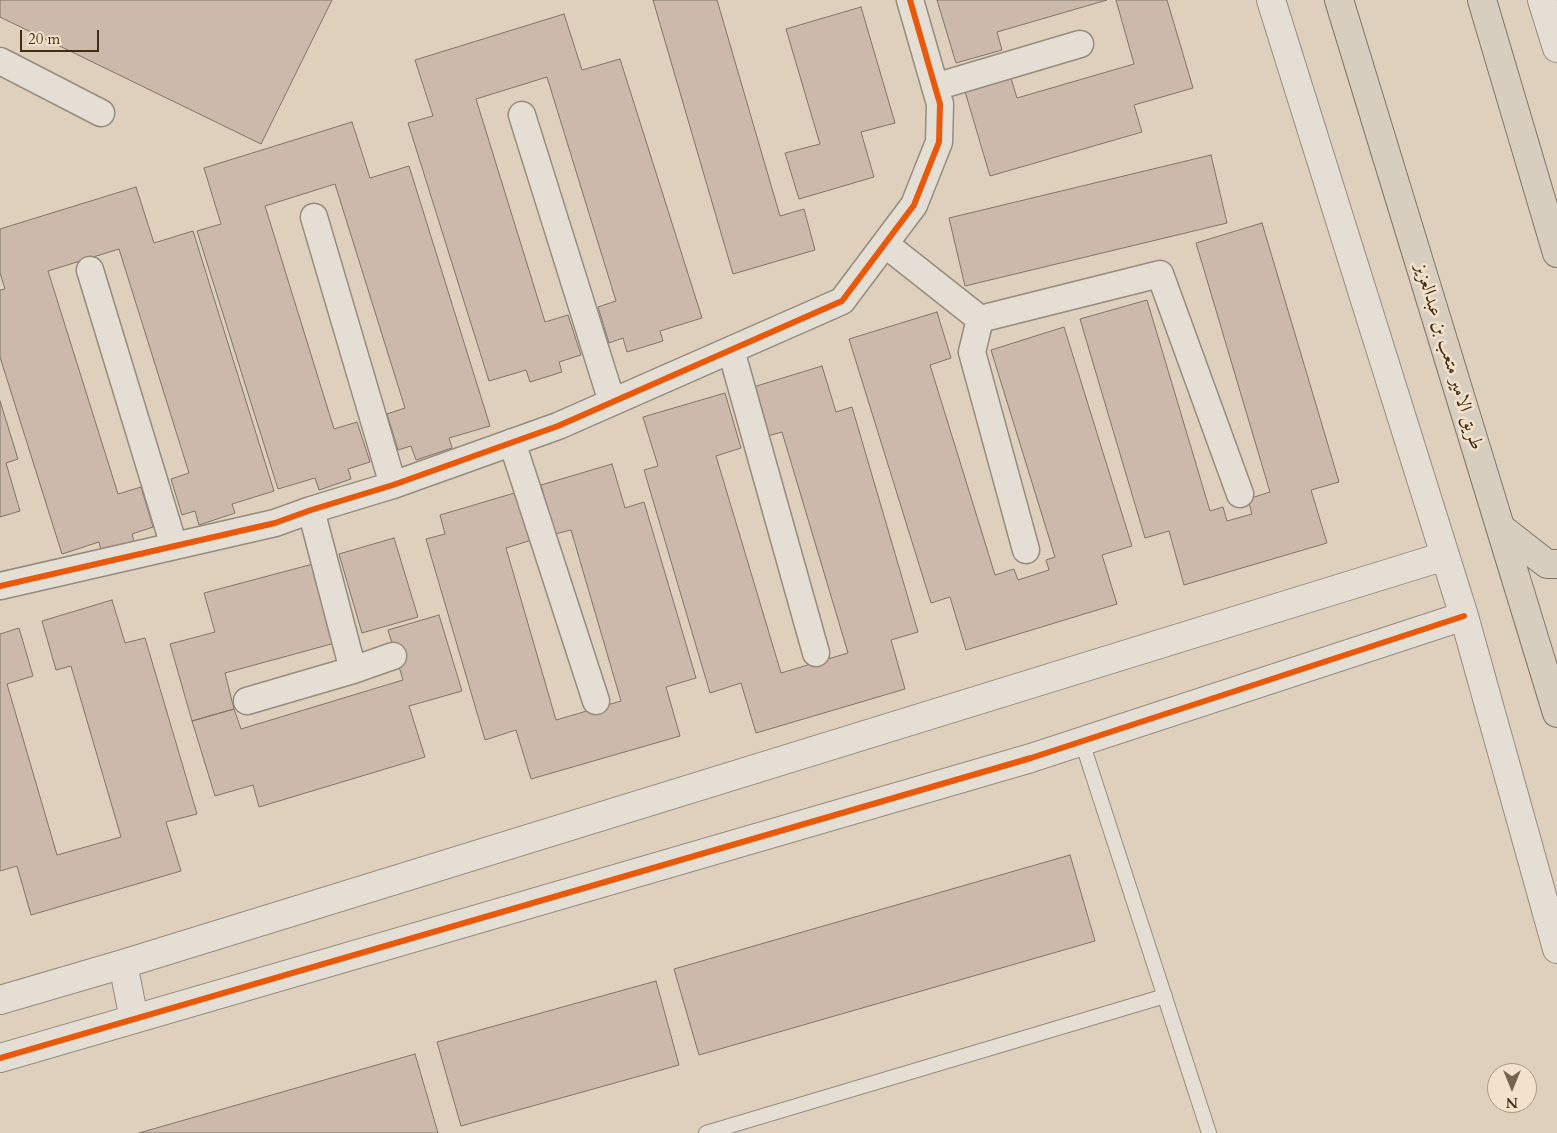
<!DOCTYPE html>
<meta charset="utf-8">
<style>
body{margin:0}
#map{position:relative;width:1557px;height:1133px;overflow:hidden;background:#ded0bd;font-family:Cardo,serif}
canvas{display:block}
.north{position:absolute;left:1487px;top:1063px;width:50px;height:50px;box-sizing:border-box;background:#f2e2cc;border:1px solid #ac9982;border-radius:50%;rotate:180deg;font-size:14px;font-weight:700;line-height:20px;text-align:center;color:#422c12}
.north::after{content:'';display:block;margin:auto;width:18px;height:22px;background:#79654e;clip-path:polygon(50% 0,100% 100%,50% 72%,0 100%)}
.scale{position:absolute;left:20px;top:30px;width:79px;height:22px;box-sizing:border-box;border:2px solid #422c12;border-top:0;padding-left:6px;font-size:15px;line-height:18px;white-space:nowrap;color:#422c12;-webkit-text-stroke:4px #f2e2cc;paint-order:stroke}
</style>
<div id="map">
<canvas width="1557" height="1133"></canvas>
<div class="north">N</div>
<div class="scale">20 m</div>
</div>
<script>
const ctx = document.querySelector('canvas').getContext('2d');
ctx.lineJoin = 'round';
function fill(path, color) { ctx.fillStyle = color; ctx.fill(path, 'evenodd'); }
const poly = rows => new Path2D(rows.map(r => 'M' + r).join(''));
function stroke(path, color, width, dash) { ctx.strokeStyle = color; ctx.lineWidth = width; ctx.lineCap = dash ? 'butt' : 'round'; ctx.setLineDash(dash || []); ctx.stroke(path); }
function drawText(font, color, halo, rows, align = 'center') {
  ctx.font = font + ' Cardo,Amiri,serif'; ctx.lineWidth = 5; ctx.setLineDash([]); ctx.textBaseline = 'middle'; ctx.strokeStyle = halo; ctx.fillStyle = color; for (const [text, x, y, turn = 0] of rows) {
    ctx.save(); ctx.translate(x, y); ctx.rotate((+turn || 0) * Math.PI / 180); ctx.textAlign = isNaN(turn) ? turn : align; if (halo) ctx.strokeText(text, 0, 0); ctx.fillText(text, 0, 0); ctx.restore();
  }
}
const building = poly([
 [0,0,332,0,261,144,0,17,0,0],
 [653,0,717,0,780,216,804,209,815,250,733,274,653,0],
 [937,0,1107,0,997,32,1002,50,956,63,937,0],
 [1116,0,1167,0,1193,88,1134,105,1142,132,990,176,964,88,1010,75,1017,98,1134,64,1116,0],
 [861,7,895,123,861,132,874,177,799,199,785,153,820,144,786,29,861,7],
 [564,14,582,70,620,59,702,318,660,331,663,341,627,352,623,338,609,343,598,307,616,301,547,77,476,99,545,322,568,315,581,355,559,362,562,372,530,382,526,370,489,381,408,123,433,116,415,60,564,14],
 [352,122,370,178,409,166,490,426,449,438,452,448,416,460,411,446,398,450,387,414,405,408,335,184,265,206,334,429,357,422,370,462,348,469,351,479,319,490,315,478,278,489,197,231,221,224,204,168,352,122],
 [1211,155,1227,223,965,286,949,218,1211,155],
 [136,187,154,243,193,231,274,491,232,504,235,513,199,525,195,511,182,515,171,479,189,473,119,249,48,271,118,494,141,487,153,527,132,534,135,545,102,555,99,542,62,554,0,357,0,290,5,289,0,273,0,229,136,187],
 [1262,223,1339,482,1311,490,1327,543,1184,585,1169,531,1145,538,1080,319,1147,300,1210,511,1223,507,1227,521,1252,514,1248,499,1270,492,1196,243,1262,223],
 [937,312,951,358,930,365,995,575,1014,569,1018,580,1049,570,1046,560,1055,557,991,350,1064,327,1132,546,1102,555,1117,604,966,650,950,597,931,603,849,339,937,312],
 [822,366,836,412,852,407,918,632,891,640,905,689,756,733,741,683,710,693,644,470,658,466,643,417,725,393,741,448,716,456,781,673,848,653,782,432,764,437,750,388,822,366],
 [0,401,18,459,6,463,20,511,0,517,0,401],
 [612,464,625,508,644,502,696,678,666,687,680,736,531,779,516,730,485,740,426,539,445,534,440,515,518,492,532,540,506,548,556,720,621,701,571,530,555,534,541,485,612,464],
 [394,538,418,617,362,633,339,554,394,538],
 [313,564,335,643,225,673,234,709,192,721,170,644,215,632,204,593,313,564],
 [112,600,125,643,145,638,197,814,166,822,181,871,31,915,17,866,0,871,0,634,19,628,33,676,7,684,57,855,121,837,71,666,56,670,42,621,112,600],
 [439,615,462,691,409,706,425,757,259,807,253,785,215,796,192,721,234,709,241,729,403,680,388,630,439,615],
 [1070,855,1095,941,699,1055,674,969,1070,855],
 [656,981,679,1065,461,1126,437,1042,656,981],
 [415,1054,438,1133,139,1133,415,1054]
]);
const service = poly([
 [1082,742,1209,1133],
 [706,1133,1165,996]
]);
const minor = poly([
 [0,61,101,113],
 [935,87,1080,44],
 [522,115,612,402],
 [314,217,393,485],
 [885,244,980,319,1160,274,1240,494],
 [90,270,174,546],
 [980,319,972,352,1026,550],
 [731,350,816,653],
 [512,442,596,701],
 [311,510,353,670],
 [0,586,275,523,311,510,393,485,558,426,842,301,914,205,939,142,940,104,910,0],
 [247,701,353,670,393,656]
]);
const tertiary = poly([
 [1271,0,1464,616,1557,949],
 [1542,0,1557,48],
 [123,964,134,1019],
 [0,1000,123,964,1445,556],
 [0,1058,1031,758,1464,616]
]);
const primary = poly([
 [1339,0,1557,713],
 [1482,0,1557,253],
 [1501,528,1547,564,1557,564]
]);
const cycleway = poly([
 [0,586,275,523,311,510,393,485,558,426,842,301,914,205,939,142,940,104,910,0],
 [0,1058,1031,758,1464,616]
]);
const streetNames = [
 ["طريق الامير متعب بن عبدالعزيز",1448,357,73]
];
fill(building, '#ccb9ac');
stroke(building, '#7f7568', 1);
stroke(service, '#968c7e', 16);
stroke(minor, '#968c7e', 29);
stroke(tertiary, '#968c7e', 30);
stroke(primary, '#7f7568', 30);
stroke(service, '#e5ded4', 14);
stroke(minor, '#e5ded4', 26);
stroke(tertiary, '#e5ded4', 28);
stroke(primary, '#d8cec0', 28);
stroke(cycleway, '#e8590c', 6);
drawText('19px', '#422c12', '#f2e2cc', streetNames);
</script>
